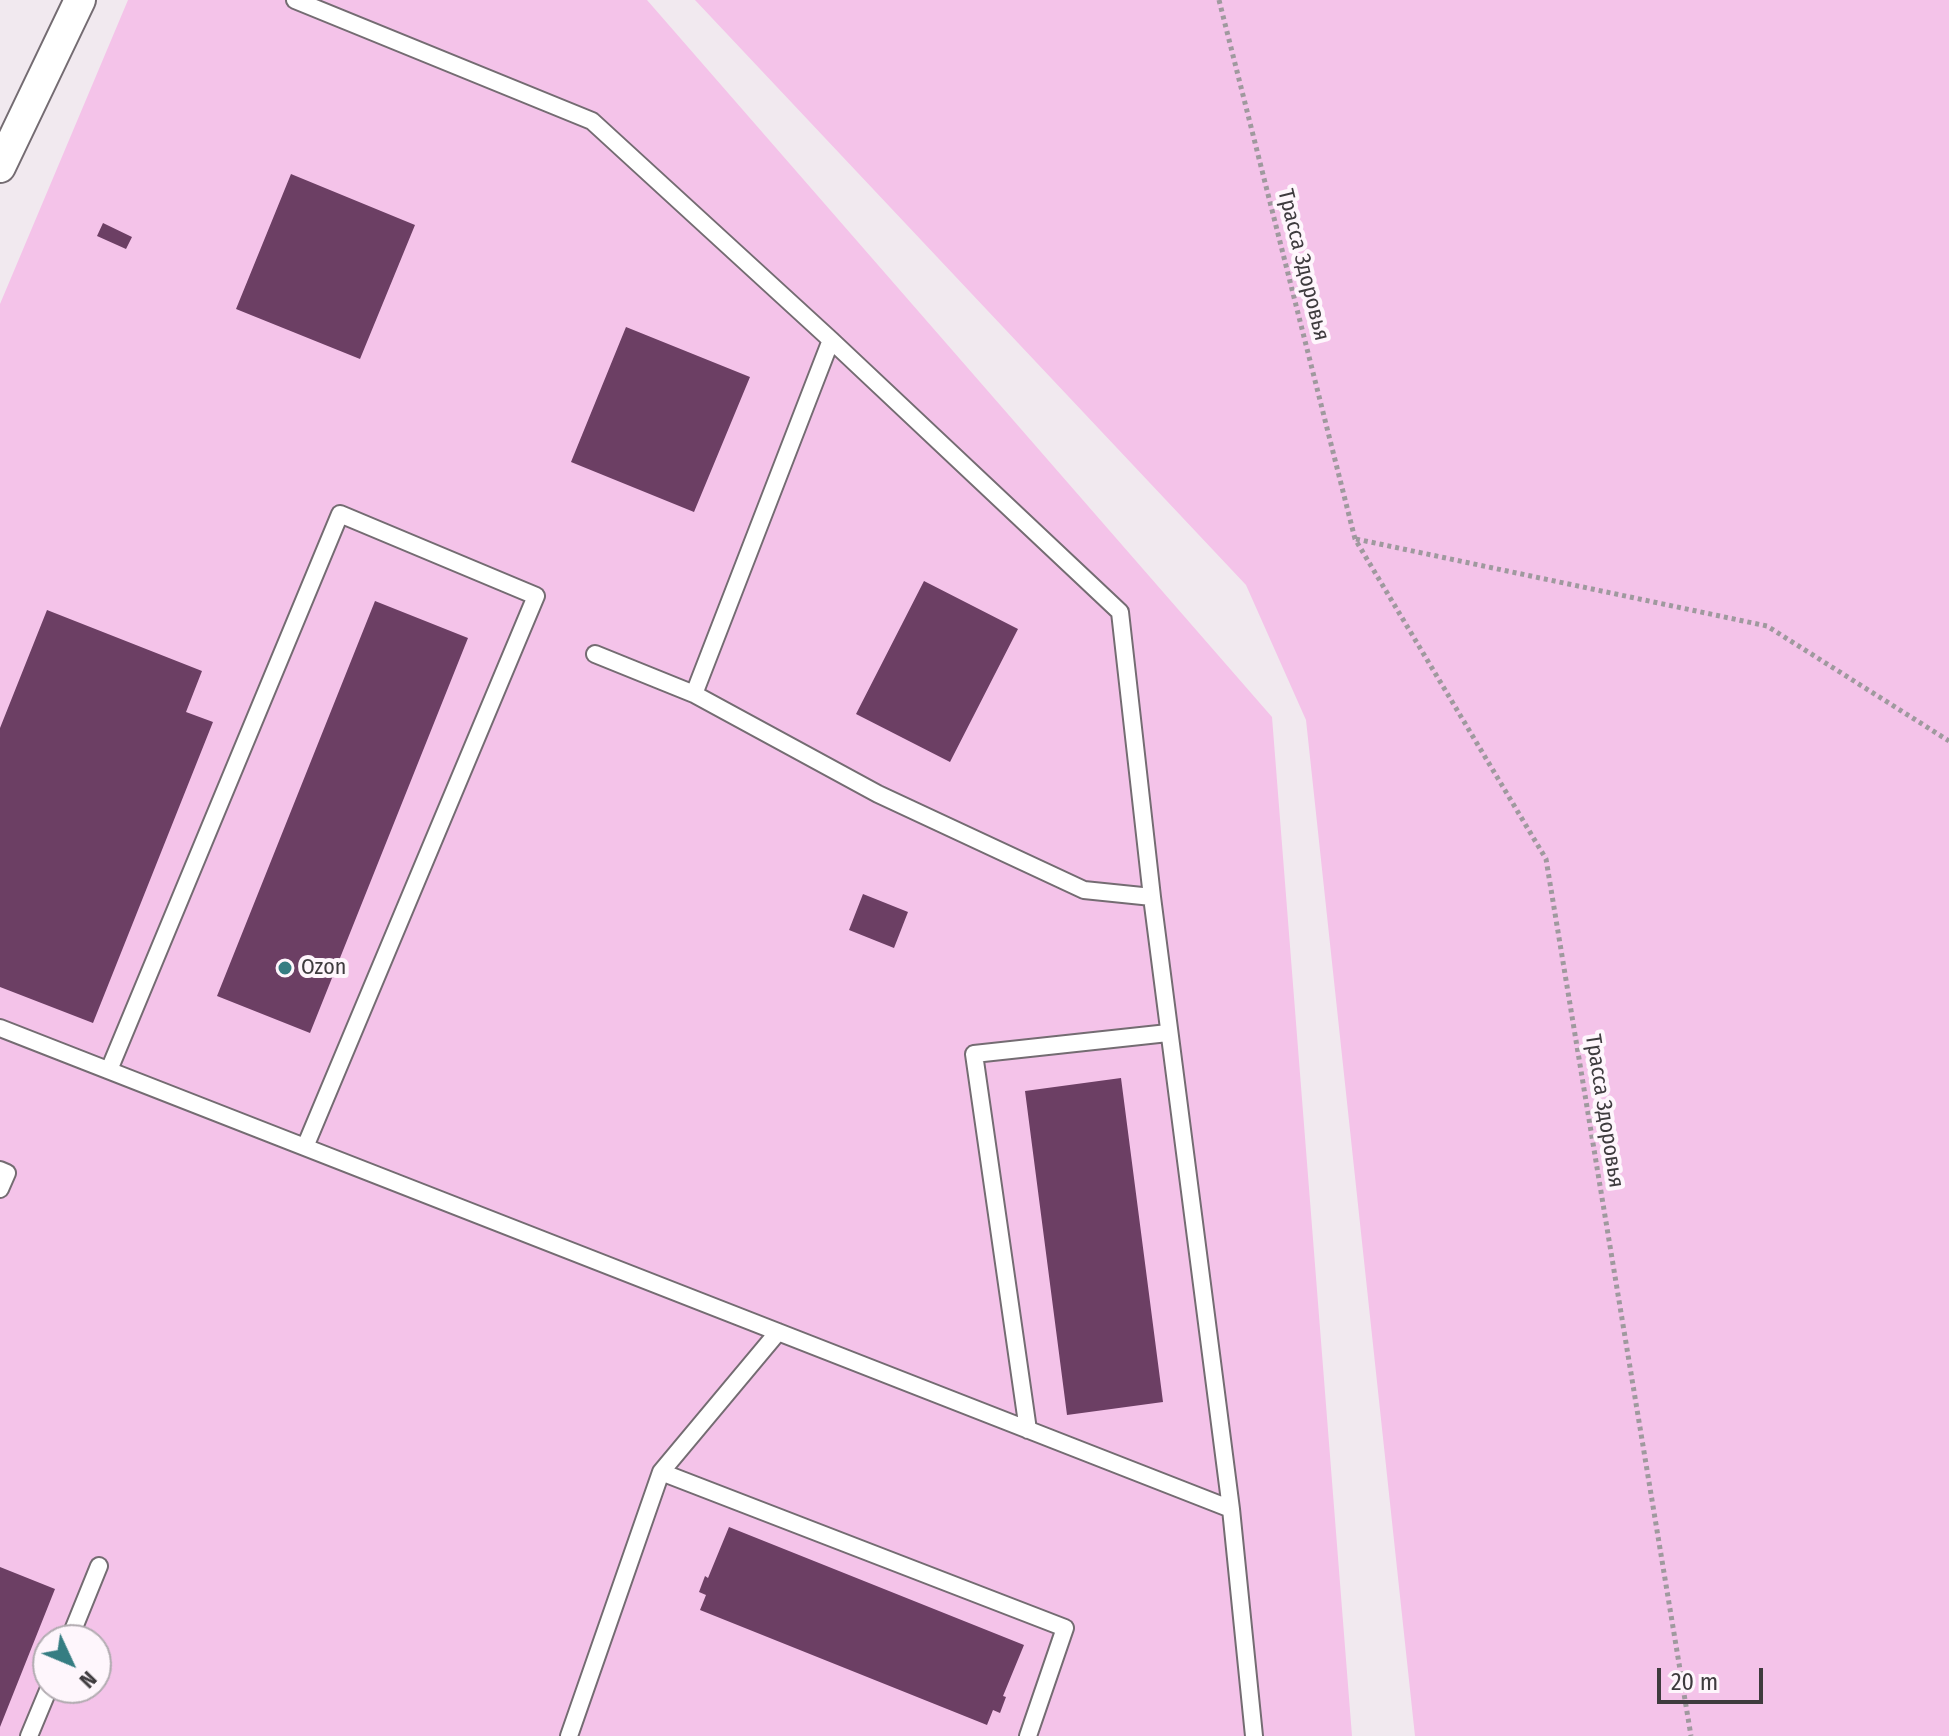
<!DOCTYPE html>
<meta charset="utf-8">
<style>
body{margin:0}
#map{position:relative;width:1949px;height:1736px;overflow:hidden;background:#f1e9ef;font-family:"Fira Sans Condensed",sans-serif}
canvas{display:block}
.north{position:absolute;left:32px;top:1624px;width:80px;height:80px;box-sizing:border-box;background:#fef6fc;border:2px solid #b1abb0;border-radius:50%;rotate:134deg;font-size:22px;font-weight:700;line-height:32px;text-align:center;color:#3e3b3e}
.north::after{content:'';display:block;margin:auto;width:28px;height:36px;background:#357d82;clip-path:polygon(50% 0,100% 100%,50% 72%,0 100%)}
.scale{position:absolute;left:1657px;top:1668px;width:106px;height:36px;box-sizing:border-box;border:4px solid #3e3b3e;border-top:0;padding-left:10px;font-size:24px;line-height:28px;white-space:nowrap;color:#3e3b3e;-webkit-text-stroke:6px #fef6fc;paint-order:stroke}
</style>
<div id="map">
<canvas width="1949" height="1736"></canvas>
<div class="north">N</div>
<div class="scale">20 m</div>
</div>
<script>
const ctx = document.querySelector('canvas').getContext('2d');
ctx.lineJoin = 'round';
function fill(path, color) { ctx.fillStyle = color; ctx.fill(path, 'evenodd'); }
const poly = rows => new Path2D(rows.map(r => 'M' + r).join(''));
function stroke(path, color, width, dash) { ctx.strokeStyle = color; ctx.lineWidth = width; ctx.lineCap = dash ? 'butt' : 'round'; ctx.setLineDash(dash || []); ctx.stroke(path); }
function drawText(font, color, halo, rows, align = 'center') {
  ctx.font = font + ' "Fira Sans Condensed",sans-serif'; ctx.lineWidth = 8; ctx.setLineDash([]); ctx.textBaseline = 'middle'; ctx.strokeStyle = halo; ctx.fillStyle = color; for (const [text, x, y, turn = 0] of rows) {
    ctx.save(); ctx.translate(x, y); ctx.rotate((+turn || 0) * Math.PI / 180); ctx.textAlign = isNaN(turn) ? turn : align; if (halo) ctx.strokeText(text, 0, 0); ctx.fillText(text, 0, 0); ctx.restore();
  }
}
const green = poly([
 [128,0,647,0,1272,717,1352,1736,0,1736,0,304],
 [48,1640,96,1640,96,1688,48,1688],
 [695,0,1949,0,1949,1736,1415,1736,1306,720,1246,585]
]);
const building = poly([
 [291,174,415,225,360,359,236,309],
 [103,223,132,237,126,249,97,236],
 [626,327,750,377,694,512,571,462],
 [924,581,1018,629,950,762,856,714],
 [375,601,468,638,310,1033,217,996],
 [47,610,202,671,186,712,213,722,93,1023,0,987,0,728],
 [863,894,908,912,894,948,849,930],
 [1121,1078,1163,1402,1067,1415,1025,1091],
 [729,1527,1024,1645,1003,1696,1006,1697,1000,1713,993,1710,987,1725,700,1610,706,1595,699,1592,705,1576,708,1578],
 [0,1567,55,1589,0,1727]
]);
const path = poly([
 [1219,0,1355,539,1546,859,1691,1736],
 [1356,539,1767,626,1949,741]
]);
const service = poly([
 [295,0,592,121,831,340,1120,612,1152,897,1084,890,878,794,694,694,831,340],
 [595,654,694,694],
 [1152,897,1231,1509,1254,1736],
 [0,1028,1231,1509],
 [109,1070,340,514,536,596,305,1147],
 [0,1170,7,1173,0,1189],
 [1028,1430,974,1054,1168,1033],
 [661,1472,1065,1628,1028,1736],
 [69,1640,99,1566],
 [29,1736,49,1688],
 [569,1736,661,1472,778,1332]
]);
const minor = poly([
 [0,167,80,0]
]);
const markers = [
 [285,968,8,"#357d82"]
];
const streetNames = [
 ["Трасса Здоровья",1303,265,76],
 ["Трасса Здоровья",1604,1111,81]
];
const poiNames = [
 ["Ozon",301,968]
];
fill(green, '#f4c3e9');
fill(building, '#6c3f64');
stroke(service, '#746c72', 20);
stroke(minor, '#746c72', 34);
stroke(path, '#9f999e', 5, [4, 4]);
stroke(service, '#fff', 16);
stroke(minor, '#fff', 30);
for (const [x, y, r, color] of markers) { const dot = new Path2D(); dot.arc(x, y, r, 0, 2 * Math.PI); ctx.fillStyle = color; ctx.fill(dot); stroke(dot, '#fef6fc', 3); }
drawText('22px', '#3e3b3e', '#fef6fc', streetNames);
drawText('22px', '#3e3b3e', '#fef6fc', poiNames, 'left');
</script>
